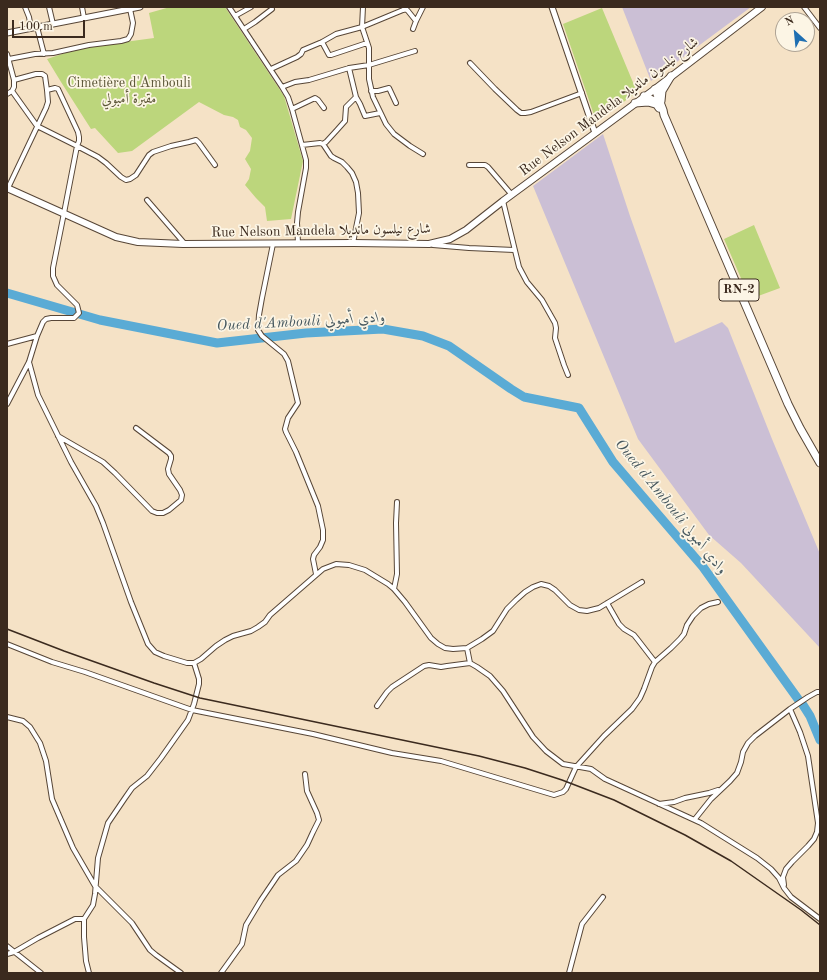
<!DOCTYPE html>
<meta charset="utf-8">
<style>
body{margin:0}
#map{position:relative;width:827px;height:980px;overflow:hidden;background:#f5e2c6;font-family:"Old Standard TT",serif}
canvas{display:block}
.frame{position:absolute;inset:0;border:8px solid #3b2a1e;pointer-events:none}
.north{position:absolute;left:775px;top:12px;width:40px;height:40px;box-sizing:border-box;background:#fcf5e5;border:1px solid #afa495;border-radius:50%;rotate:333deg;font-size:11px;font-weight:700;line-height:16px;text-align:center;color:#3b2a1e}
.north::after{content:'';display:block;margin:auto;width:14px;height:18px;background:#1f6fb2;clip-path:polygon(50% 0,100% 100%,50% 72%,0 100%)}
.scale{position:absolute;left:12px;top:20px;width:73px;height:18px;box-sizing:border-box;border:2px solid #3b2a1e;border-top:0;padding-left:5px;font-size:12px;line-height:14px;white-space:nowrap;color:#3b2a1e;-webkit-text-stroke:3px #fcf5e5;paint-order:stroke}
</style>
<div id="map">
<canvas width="827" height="980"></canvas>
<div class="frame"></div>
<div class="north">N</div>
<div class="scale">100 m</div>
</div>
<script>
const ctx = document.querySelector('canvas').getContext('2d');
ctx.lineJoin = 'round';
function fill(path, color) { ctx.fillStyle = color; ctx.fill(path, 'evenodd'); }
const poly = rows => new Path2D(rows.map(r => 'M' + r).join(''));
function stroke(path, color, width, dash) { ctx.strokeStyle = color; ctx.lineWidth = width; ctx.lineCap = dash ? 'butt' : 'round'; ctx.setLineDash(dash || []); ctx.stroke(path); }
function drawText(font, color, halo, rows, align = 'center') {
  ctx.font = font + ' "Old Standard TT",Amiri,serif'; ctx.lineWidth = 3.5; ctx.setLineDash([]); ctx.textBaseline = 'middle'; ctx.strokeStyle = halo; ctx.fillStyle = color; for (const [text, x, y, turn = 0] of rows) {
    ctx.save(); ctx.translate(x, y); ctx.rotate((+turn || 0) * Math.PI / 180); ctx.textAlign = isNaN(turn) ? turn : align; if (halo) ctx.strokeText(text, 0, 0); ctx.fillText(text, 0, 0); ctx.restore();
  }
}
const industrial = poly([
 [622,7,751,7,651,81],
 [603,134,630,216,675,343,722,322,728,328,772,439,820,554,820,648,741,563,709,535,638,439,533,186]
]);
const green = poly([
 [170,7,225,7,284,96,303,161,291,219,267,221,265,207,256,198,245,185,249,179,251,169,245,159,250,151,252,138,246,130,240,127,238,120,233,117,224,115,199,102,132,151,118,153,95,128,91,129,61,82,47,59,80,48,154,38,149,13],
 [602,8,637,92,598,121,595,118,563,24],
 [754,225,780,288,750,299,724,239]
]);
const river = poly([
 [7,293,100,320,217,343,306,333,383,329,423,336,449,346,511,389,524,397,579,408,613,462,703,567,798,699],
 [803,705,810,716,820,740]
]);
const minor = poly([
 [25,7,29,17,31,28],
 [49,7,53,24],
 [82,7,84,18],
 [229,7,282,87,288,97,292,109,306,160,306,168,298,212,297,223,298,243],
 [363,7,362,27,369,48,369,79,373,97,386,124,394,134,410,146,423,154],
 [804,7,820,28],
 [235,16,251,7],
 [37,27,44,54],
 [244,29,255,22,272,9],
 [413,29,416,21,423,7],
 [322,42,329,55,331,55,367,43],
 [7,54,14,80,14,87,12,91,7,94],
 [9,59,35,54,53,53,89,45,121,41,128,39,131,34,133,23,130,9],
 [470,63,495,89,517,110,521,113,525,113,531,112,582,93],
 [271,69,297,57,301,54,303,50,322,42,336,34,362,27,403,10,406,9,408,11,416,21],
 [282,87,295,82,309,80,349,68,369,65,415,51],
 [47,90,55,88,58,89,78,132,79,137,79,141,77,146,98,157,106,163,121,177,126,180,130,179,136,175,149,155,153,152,171,146,189,142,196,140,199,143,215,165],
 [371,91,378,91,389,88,396,103],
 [356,97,360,104,365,116,380,113],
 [292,109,315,98,318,100,324,108],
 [323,144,331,156,334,158,342,162,347,167,352,173,356,182,358,193,359,213,353,243],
 [302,145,320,143,323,144,326,142,337,130,345,121,346,107,356,97,349,68],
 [469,165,485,165,488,167,512,195],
 [8,188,46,108,48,102,47,90,45,76,42,74,36,74,14,80],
 [147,200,185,244],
 [503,201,519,267,527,282,542,300,555,323,556,328,555,338,564,365,568,375],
 [273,244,262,298,259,315,258,330,262,336,284,354,288,361,298,403,288,418,285,429,286,432,296,452,318,506,323,530,323,540,320,547,314,555,313,559,316,574],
 [433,245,469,248,514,250],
 [7,344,37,336],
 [29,362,38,395,71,462,96,506,103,523,131,602,148,644,155,652,164,656,187,663,194,663,201,659,216,646,225,640,233,636,251,631,258,627,265,622,270,615,285,602,323,569,336,564,349,565,365,570,388,584,394,589,405,602,431,638,438,644,445,648,453,649,467,648,482,639,493,631,507,609,516,600,525,592,533,587,541,584,549,586,555,590,570,605,579,610,587,611,599,608,642,582],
 [7,404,29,362,37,336,43,322,46,319,51,318,74,318,79,313,77,305,57,285,53,276,53,268,64,213,77,146,37,126,12,91],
 [58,436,103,462,115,473,152,511,157,513,163,513,169,510,181,500,182,495,180,490,169,474,168,469,171,459,171,456,169,453,136,428],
 [394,589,397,574,396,523,397,502],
 [607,603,619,624,624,629,634,635,638,640,655,662],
 [7,644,52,662,85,672,192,710,313,734,392,753,441,761,554,795,563,792,566,789,576,767,604,736,632,709,640,698,644,689,652,667,655,662,671,648,680,639,684,634,687,625,693,616,701,608,709,604,718,602],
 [467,648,470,663],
 [377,706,387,692,392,687,424,666,429,665,441,667,447,666,470,663,477,667,490,676,503,691,533,737,546,751,563,764,591,769,605,779,701,823,757,858,771,869,779,878,784,888,791,897,820,919],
 [7,717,23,721,30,727,40,743,46,761,52,799,73,848,95,886,132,923,150,950,156,955,181,973],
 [659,804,674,802,685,798,709,793,718,790],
 [695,819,711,799,730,781,737,773,741,762,743,752,748,743,755,736,790,709,808,697,817,692,820,692],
 [784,885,783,877,786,869,792,862,808,846,814,839,817,832,818,823,808,756,800,732,790,709],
 [84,919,84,937,86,961,89,973],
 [7,946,41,973],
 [7,954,14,952,38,938,75,919,84,919,93,905,95,894,98,858,108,823,125,798,132,788,147,776,161,758,188,720,194,704,199,684,199,679,194,663],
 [221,973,242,944,246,925,261,900,278,875,296,861,307,845,313,832,319,820,317,813,307,791,305,774],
 [569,973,582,924,603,897]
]);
const tertiary = poly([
 [552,7,595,133],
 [7,33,140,7]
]);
const primary = poly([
 [7,188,116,237,138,242,183,244,353,243,429,244,450,239,466,230,503,201,655,89,762,7]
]);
const trunk = poly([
 [655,89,663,110,664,115,788,404,800,428,820,463],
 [644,96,654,101,659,108],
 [661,101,662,91,671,76],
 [635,103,648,102,655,104]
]);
const rail = poly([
 [7,629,64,651,154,683,200,698,479,756,525,768,562,780,614,800,685,835,731,861,801,910,820,925]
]);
const shields = [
 [739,290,40]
];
const shieldNames = [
 ["RN-2",739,290]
];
const parkNames = [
 ["Cimetière d'Ambouli",129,83],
 ["مقبرة أمبولي",129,99]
];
const streetNames = [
 ["Rue Nelson Mandela شارع نيلسون مانديلا",609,107,-37],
 ["Rue Nelson Mandela شارع نيلسون مانديلا",321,231,-1]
];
const waterNames = [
 ["Oued d'Ambouli وادي أمبولي",301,322,-3],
 ["Oued d'Ambouli وادي أمبولي",671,507,51]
];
fill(industrial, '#cbbfd5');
fill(green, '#bcd67c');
stroke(river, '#5aabd5', 9);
stroke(minor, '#574637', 6);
stroke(tertiary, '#574637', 7);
stroke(primary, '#574637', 8);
stroke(trunk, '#574637', 9);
stroke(minor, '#fff', 4);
stroke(tertiary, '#fff', 5);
stroke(primary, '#fff', 6);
stroke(trunk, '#fff', 7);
stroke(rail, '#3b2a1e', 1.5);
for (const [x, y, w] of shields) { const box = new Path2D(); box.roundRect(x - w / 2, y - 11, w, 22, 3); ctx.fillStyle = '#fcf5e5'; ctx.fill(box); stroke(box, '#3b2a1e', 1); }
drawText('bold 13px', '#3b2a1e', null, shieldNames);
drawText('14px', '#5b5536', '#fcf5e5', parkNames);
drawText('14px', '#3b2a1e', '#fcf5e5', streetNames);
drawText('italic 15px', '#46575e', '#fcf5e5', waterNames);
</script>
